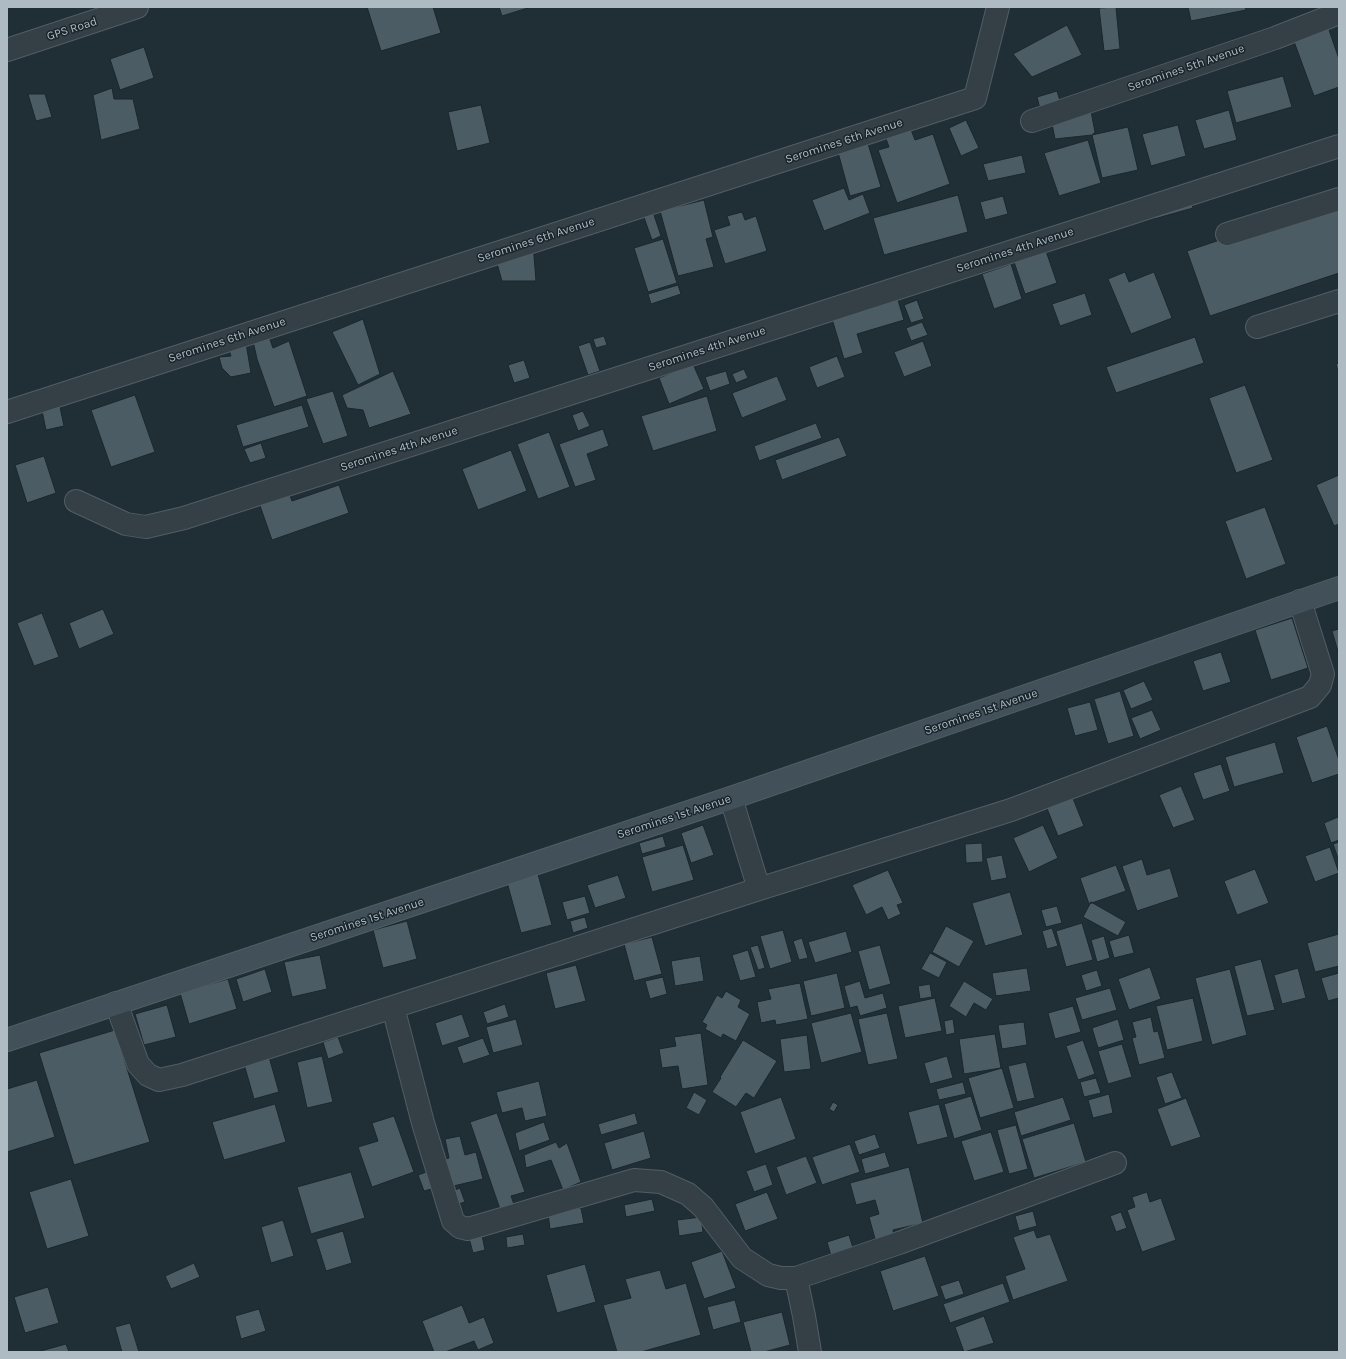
<!DOCTYPE html>
<style>
body{margin:0}
#map{position:relative;width:1346px;height:1359px;overflow:hidden;background:#202f36;font-family:Karla,sans-serif}
canvas{display:block}
.frame{position:absolute;inset:0;border:8px solid #aebbc3;pointer-events:none}
</style>
<div id="map">
<canvas width="1346" height="1359"></canvas>
<div class="frame"></div>
</div>
<script>
const ctx = document.querySelector('canvas').getContext('2d');
ctx.lineJoin = 'round';
function fill(path, color) { ctx.fillStyle = color; ctx.fill(path, 'evenodd'); }
const poly = rows => new Path2D(rows.map(r => 'M' + r).join(''));
function stroke(path, color, width, dash) { ctx.strokeStyle = color; ctx.lineWidth = width; ctx.lineCap = dash ? 'butt' : 'round'; ctx.setLineDash(dash || []); ctx.stroke(path); }
function drawText(font, color, halo, rows, align = 'center') {
  ctx.font = font + ' Karla,sans-serif'; ctx.lineWidth = 3; ctx.setLineDash([]); ctx.textBaseline = 'middle'; ctx.strokeStyle = halo; ctx.fillStyle = color; for (const [text, x, y, turn = 0] of rows) {
    ctx.save(); ctx.translate(x, y); ctx.rotate((+turn || 0) * Math.PI / 180); ctx.textAlign = isNaN(turn) ? turn : align; if (halo) ctx.strokeText(text, 0, 0); ctx.fillText(text, 0, 0); ctx.restore();
  }
}
const building = poly([
 [367,7,433,7,441,33,381,51,367,7],
 [499,7,531,7,502,16,499,7],
 [1116,7,1120,49,1104,51,1099,8,1116,7],
 [1188,7,1245,7,1246,10,1191,21,1188,7],
 [1327,24,1339,59,1339,87,1314,96,1292,36,1327,24],
 [1067,25,1082,55,1032,77,1013,54,1067,25],
 [144,47,154,78,120,90,110,59,144,47],
 [1283,76,1292,107,1236,123,1227,91,1283,76],
 [112,88,114,99,133,99,140,129,101,140,93,95,112,88],
 [1057,91,1062,107,1041,113,1037,97,1057,91],
 [28,94,45,94,52,117,36,121,28,94],
 [481,105,490,143,457,151,448,112,481,105],
 [1090,106,1095,132,1092,135,1055,139,1050,114,1090,106],
 [1229,110,1237,140,1204,149,1195,120,1229,110],
 [966,120,979,148,961,156,949,128,966,120],
 [1178,125,1186,156,1151,166,1142,134,1178,125],
 [910,127,915,140,933,134,950,184,897,203,878,150,889,147,885,136,910,127],
 [1128,127,1138,170,1102,178,1092,135,1128,127],
 [866,137,881,187,850,196,836,145,866,137],
 [1088,140,1101,183,1059,196,1044,153,1088,140],
 [1022,155,1026,173,988,181,983,164,1022,155],
 [844,188,849,200,863,194,870,213,824,231,812,200,844,188],
 [958,195,968,232,884,255,873,218,958,195],
 [1003,196,1008,214,985,220,980,202,1003,196],
 [1189,196,1193,208,1154,219,1150,207,1189,196],
 [704,200,713,237,706,239,714,267,678,276,660,211,704,200],
 [1339,200,1339,273,1210,316,1187,251,1339,200],
 [652,209,661,236,652,240,642,212,652,209],
 [742,212,745,220,756,216,767,251,725,264,714,230,730,225,727,216,742,212],
 [663,239,677,283,648,292,634,248,663,239],
 [533,243,536,281,502,281,496,260,533,243],
 [1046,251,1057,283,1025,294,1014,262,1046,251],
 [1011,264,1022,299,994,309,982,274,1011,264],
 [1125,272,1129,282,1154,272,1172,318,1131,334,1108,279,1125,272],
 [678,285,681,294,651,304,648,294,678,285],
 [1085,293,1092,315,1060,326,1052,304,1085,293],
 [898,300,904,320,857,334,863,353,844,359,832,319,898,300],
 [917,300,924,319,911,323,904,305,917,300],
 [363,319,380,374,358,385,332,332,363,319],
 [922,322,928,335,911,341,906,328,922,322],
 [268,334,273,348,289,341,307,396,274,407,257,359,253,341,268,334],
 [604,336,607,345,596,348,593,339,604,336],
 [1195,337,1204,363,1116,393,1106,367,1195,337],
 [923,341,932,366,904,377,894,352,923,341],
 [590,342,600,371,588,375,578,346,590,342],
 [246,343,251,373,231,377,222,368,219,357,231,356,228,347,246,343],
 [837,356,845,377,817,388,809,367,837,356],
 [524,360,530,378,514,383,508,365,524,360],
 [1339,363,1339,375,1336,364,1339,363],
 [693,364,704,389,669,404,659,378,693,364],
 [744,369,748,378,736,383,732,374,744,369],
 [393,371,411,414,369,428,363,410,347,408,342,395,393,371],
 [726,371,730,384,710,391,705,377,726,371],
 [777,376,787,400,742,418,732,393,777,376],
 [1245,385,1273,460,1236,473,1209,398,1245,385],
 [333,391,348,436,323,444,306,399,333,391],
 [135,395,155,452,111,467,91,410,135,395],
 [707,396,717,431,653,451,641,416,707,396],
 [59,402,64,426,46,430,41,406,59,402],
 [302,405,309,427,243,447,236,425,302,405],
 [583,411,590,426,578,431,572,415,583,411],
 [816,423,822,438,759,461,754,446,816,423],
 [603,429,609,446,587,454,596,480,575,487,559,444,603,429],
 [549,432,570,487,538,499,517,444,549,432],
 [839,437,847,456,782,480,775,460,839,437],
 [261,443,266,458,250,463,244,449,261,443],
 [511,450,527,491,478,510,462,469,511,450],
 [44,456,56,493,27,503,15,465,44,456],
 [1339,475,1339,524,1334,526,1316,485,1339,475],
 [339,485,349,513,272,540,258,500,288,490,292,501,339,485],
 [1265,507,1286,564,1246,579,1225,521,1265,507],
 [103,609,114,634,79,649,69,623,103,609],
 [42,613,59,657,34,666,17,623,42,613],
 [1292,618,1308,668,1271,680,1255,630,1292,618],
 [1339,629,1339,655,1332,631,1339,629],
 [1221,652,1231,682,1203,691,1193,661,1221,652],
 [1144,681,1153,700,1131,709,1123,690,1144,681],
 [1120,691,1134,736,1108,744,1094,699,1120,691],
 [1090,702,1098,730,1075,736,1067,708,1090,702],
 [1152,710,1161,730,1140,739,1131,718,1152,710],
 [1327,726,1339,760,1339,774,1312,783,1296,737,1327,726],
 [1275,742,1284,773,1234,787,1225,757,1275,742],
 [1221,764,1230,791,1203,800,1193,773,1221,764],
 [1181,786,1195,820,1173,828,1159,795,1181,786],
 [1072,796,1084,826,1058,836,1046,806,1072,796],
 [1338,817,1339,821,1339,840,1331,843,1324,823,1338,817],
 [703,825,714,855,691,863,681,833,703,825],
 [1043,825,1058,858,1029,872,1013,838,1043,825],
 [663,836,666,847,642,854,639,843,663,836],
 [1339,842,1339,861,1333,844,1339,842],
 [982,843,983,862,966,863,965,844,982,843],
 [683,845,694,880,652,892,642,857,683,845],
 [1330,847,1339,873,1315,882,1305,856,1330,847],
 [1002,855,1007,878,991,881,986,858,1002,855],
 [1142,859,1147,875,1170,868,1179,897,1137,911,1122,866,1142,859],
 [1116,865,1126,891,1089,904,1080,878,1116,865],
 [536,867,552,925,521,933,505,875,536,867],
 [1255,869,1269,903,1237,915,1224,881,1255,869],
 [888,870,903,903,897,905,901,914,888,920,882,907,866,915,852,885,888,870],
 [618,875,626,898,595,908,587,885,618,875],
 [1010,892,1023,935,985,946,972,903,1010,892],
 [585,896,590,913,567,920,562,902,585,896],
 [1091,902,1126,922,1118,936,1083,917,1091,902],
 [1057,906,1062,923,1046,927,1041,910,1057,906],
 [585,917,588,928,573,933,570,921,585,917],
 [407,921,417,959,383,968,373,930,407,921],
 [1082,923,1093,960,1066,967,1056,931,1082,923],
 [946,926,974,941,959,967,932,952,946,926],
 [1052,928,1058,946,1047,949,1042,931,1052,928],
 [783,930,792,962,770,969,760,936,783,930],
 [846,931,852,952,815,963,808,942,846,931],
 [1339,934,1339,966,1315,972,1307,943,1339,934],
 [1129,935,1134,953,1114,958,1109,941,1129,935],
 [1104,936,1110,958,1097,962,1091,940,1104,936],
 [652,937,662,974,634,981,624,944,652,937],
 [802,938,808,958,799,960,793,941,802,938],
 [758,945,765,968,758,970,750,947,758,945],
 [880,945,891,984,869,990,858,951,880,945],
 [748,950,756,977,740,981,732,955,748,950],
 [930,953,947,962,939,978,921,969,930,953],
 [320,955,327,989,292,997,284,962,320,955],
 [700,956,704,981,675,986,671,961,700,956],
 [1261,959,1275,1010,1247,1016,1234,966,1261,959],
 [576,965,586,1001,555,1009,546,973,576,965],
 [1150,967,1161,999,1129,1010,1118,979,1150,967],
 [1027,968,1031,991,996,996,992,973,1027,968],
 [1298,968,1306,998,1282,1004,1274,975,1298,968],
 [265,969,272,992,243,1002,236,979,265,969],
 [1230,969,1247,1035,1212,1045,1195,978,1230,969],
 [1097,970,1102,986,1086,991,1081,975,1097,970],
 [837,973,845,1008,811,1016,803,981,837,973],
 [1339,973,1339,998,1328,1001,1321,978,1339,973],
 [663,977,667,994,650,999,645,981,663,977],
 [228,979,237,1009,189,1024,180,993,228,979],
 [860,981,865,998,883,993,887,1008,860,1016,857,1006,850,1008,844,986,860,981],
 [964,981,993,999,986,1010,974,1003,966,1017,949,1006,964,981],
 [800,983,808,1019,776,1025,775,1020,761,1023,757,1002,771,999,768,989,800,983],
 [930,984,932,997,920,999,918,986,930,984],
 [1110,988,1117,1010,1082,1020,1075,998,1110,988],
 [726,991,741,1000,738,1007,750,1014,736,1041,723,1034,721,1038,705,1029,707,1025,702,1022,717,995,722,998,726,991],
 [935,998,942,1031,905,1038,898,1006,935,998],
 [1193,998,1203,1041,1167,1050,1156,1006,1193,998],
 [505,1004,509,1017,487,1024,483,1012,505,1004],
 [167,1005,176,1037,144,1045,135,1014,167,1005],
 [1073,1006,1081,1032,1055,1039,1048,1013,1073,1006],
 [851,1013,862,1052,821,1063,811,1023,851,1013],
 [887,1013,898,1059,868,1065,858,1019,887,1013],
 [462,1014,470,1037,442,1046,435,1023,462,1014],
 [1151,1017,1154,1032,1158,1031,1165,1058,1139,1065,1132,1038,1136,1037,1132,1022,1151,1017],
 [516,1019,523,1045,493,1053,486,1027,516,1019],
 [953,1019,955,1033,946,1035,944,1021,953,1019],
 [1118,1019,1124,1040,1098,1048,1092,1028,1118,1019],
 [1024,1022,1027,1045,1002,1049,998,1025,1024,1022],
 [115,1030,150,1142,74,1165,39,1053,115,1030],
 [701,1033,708,1085,682,1089,678,1066,662,1068,659,1049,676,1046,674,1037,701,1033],
 [995,1034,1001,1068,964,1074,959,1039,995,1034],
 [807,1035,811,1069,784,1072,780,1039,807,1035],
 [338,1037,344,1053,328,1059,323,1042,338,1037],
 [483,1038,490,1055,463,1064,457,1047,483,1038],
 [743,1040,777,1061,754,1098,746,1093,736,1107,712,1092,721,1078,720,1077,743,1040],
 [1083,1040,1095,1074,1078,1080,1066,1046,1083,1040],
 [1122,1044,1132,1077,1108,1084,1098,1051,1122,1044],
 [322,1056,333,1102,307,1108,297,1062,322,1056],
 [947,1056,953,1078,930,1084,924,1063,947,1056],
 [269,1057,279,1092,254,1099,244,1064,269,1057],
 [1026,1062,1035,1098,1017,1102,1008,1066,1026,1062],
 [1002,1068,1014,1108,980,1118,968,1078,1002,1068],
 [1172,1072,1182,1098,1165,1104,1156,1077,1172,1072],
 [1096,1078,1101,1093,1084,1097,1080,1082,1096,1078],
 [37,1080,55,1137,7,1152,7,1089,37,1080],
 [539,1081,547,1116,525,1121,522,1108,502,1113,496,1092,539,1081],
 [963,1082,966,1094,939,1100,936,1089,963,1082],
 [694,1092,707,1100,699,1115,686,1108,694,1092],
 [1109,1094,1113,1113,1093,1118,1088,1100,1109,1094],
 [971,1096,982,1130,954,1139,944,1104,971,1096],
 [781,1097,796,1139,755,1154,740,1112,781,1097],
 [1063,1097,1071,1120,1021,1136,1014,1112,1063,1097],
 [1186,1098,1201,1137,1171,1147,1157,1109,1186,1098],
 [833,1102,838,1105,834,1112,829,1109,833,1102],
 [275,1104,286,1142,224,1160,212,1122,275,1104],
 [939,1104,948,1137,917,1145,908,1112,939,1104],
 [497,1113,525,1192,511,1196,515,1207,501,1212,470,1122,497,1113],
 [635,1113,638,1124,601,1135,598,1124,635,1113],
 [394,1116,414,1172,372,1187,358,1147,378,1141,372,1123,394,1116],
 [544,1122,550,1140,519,1151,515,1133,544,1122],
 [1074,1123,1086,1162,1034,1178,1022,1139,1074,1123],
 [1016,1125,1028,1169,1009,1174,997,1130,1016,1125],
 [644,1131,651,1158,612,1170,604,1143,644,1131],
 [991,1132,1004,1172,974,1181,961,1141,991,1132],
 [875,1134,880,1148,859,1155,854,1141,875,1134],
 [460,1136,465,1155,476,1152,483,1179,445,1188,438,1161,449,1158,445,1139,460,1136],
 [556,1142,559,1148,567,1143,581,1182,563,1190,551,1160,526,1168,524,1155,556,1142],
 [850,1144,860,1172,822,1185,812,1157,850,1144],
 [885,1152,890,1167,865,1174,861,1159,885,1152],
 [806,1156,817,1183,786,1195,776,1167,806,1156],
 [766,1164,773,1185,754,1192,746,1171,766,1164],
 [909,1167,923,1223,893,1230,895,1242,877,1246,869,1217,879,1214,875,1200,856,1205,850,1183,909,1167],
 [432,1170,438,1187,424,1191,418,1175,432,1170],
 [351,1172,365,1218,311,1234,297,1187,351,1172],
 [71,1179,89,1236,47,1249,29,1192,71,1179],
 [460,1188,465,1202,455,1205,450,1192,460,1188],
 [767,1192,778,1219,745,1231,735,1204,767,1192],
 [1147,1192,1150,1202,1161,1198,1176,1240,1142,1252,1127,1210,1135,1207,1132,1197,1147,1192],
 [652,1199,655,1211,626,1217,624,1205,652,1199],
 [581,1208,584,1223,550,1229,548,1213,581,1208],
 [1033,1211,1037,1226,1019,1231,1015,1216,1033,1211],
 [1121,1212,1127,1228,1116,1232,1110,1216,1121,1212],
 [701,1217,703,1232,679,1236,677,1220,701,1217],
 [283,1220,294,1256,271,1263,261,1227,283,1220],
 [1034,1230,1037,1238,1050,1234,1068,1281,1013,1300,1005,1276,1025,1269,1013,1237,1034,1230],
 [343,1231,352,1263,326,1271,316,1239,343,1231],
 [523,1234,525,1245,507,1248,506,1237,523,1234],
 [482,1235,485,1250,473,1253,469,1238,482,1235],
 [849,1235,854,1251,832,1259,827,1242,849,1235],
 [722,1251,736,1288,704,1299,691,1262,722,1251],
 [925,1256,939,1296,893,1311,880,1271,925,1256],
 [194,1263,200,1277,171,1289,165,1276,194,1263],
 [585,1264,596,1302,557,1313,546,1275,585,1264],
 [660,1270,666,1289,686,1283,701,1335,641,1352,617,1352,603,1305,631,1298,625,1279,660,1270],
 [959,1280,964,1294,945,1300,940,1286,959,1280],
 [1003,1283,1010,1302,950,1323,943,1304,1003,1283],
 [48,1287,59,1323,25,1333,14,1297,48,1287],
 [735,1300,741,1322,713,1330,707,1307,735,1300],
 [462,1305,469,1323,484,1317,494,1343,478,1350,474,1341,445,1352,434,1352,422,1321,462,1305],
 [259,1309,266,1331,241,1339,235,1316,259,1309],
 [782,1312,790,1345,764,1352,751,1352,743,1322,782,1312],
 [984,1316,994,1343,964,1352,955,1327,984,1316],
 [130,1323,139,1352,122,1352,115,1327,130,1323],
 [66,1344,69,1352,37,1352,66,1344]
]);
const street = poly([
 [7,50,137,7],
 [1032,121,1275,38,1339,13],
 [1227,234,1339,199],
 [1257,327,1339,301],
 [7,412,975,98,998,7],
 [76,501,126,524,146,527,184,518,1339,146],
 [731,798,759,889],
 [116,1003,138,1064,148,1075,159,1080,182,1075,759,889,1011,810,1310,697,1320,685,1323,674,1300,601],
 [393,1007,423,1123,453,1221,460,1227,468,1229,634,1180,661,1182,688,1194,703,1207,742,1258,768,1275,781,1278,796,1278,899,1243,1115,1163],
 [796,1278,804,1316,810,1352]
]);
const secondary = poly([
 [7,1040,731,798,1339,588]
]);
const streetNames = [
 ["GPS Road",72,29,-18],
 ["Seromines 5th Avenue",1186,68,-19],
 ["Seromines 6th Avenue",844,141,-18],
 ["Seromines 6th Avenue",536,240,-18],
 ["Seromines 4th Avenue",1015,250,-18],
 ["Seromines 6th Avenue",227,340,-18],
 ["Seromines 4th Avenue",707,349,-18],
 ["Seromines 4th Avenue",399,449,-18],
 ["Seromines 1st Avenue",981,712,-19],
 ["Seromines 1st Avenue",674,817,-18],
 ["Seromines 1st Avenue",367,920,-18]
];
fill(building, '#4b5c65');
stroke(building, '#1b272d', 1);
stroke(street, '#515e64', 24);
stroke(secondary, '#515e64', 24);
stroke(street, '#344046', 22);
stroke(secondary, '#425059', 22);
drawText('12px', '#aebbc3', '#19252b', streetNames);
</script>
